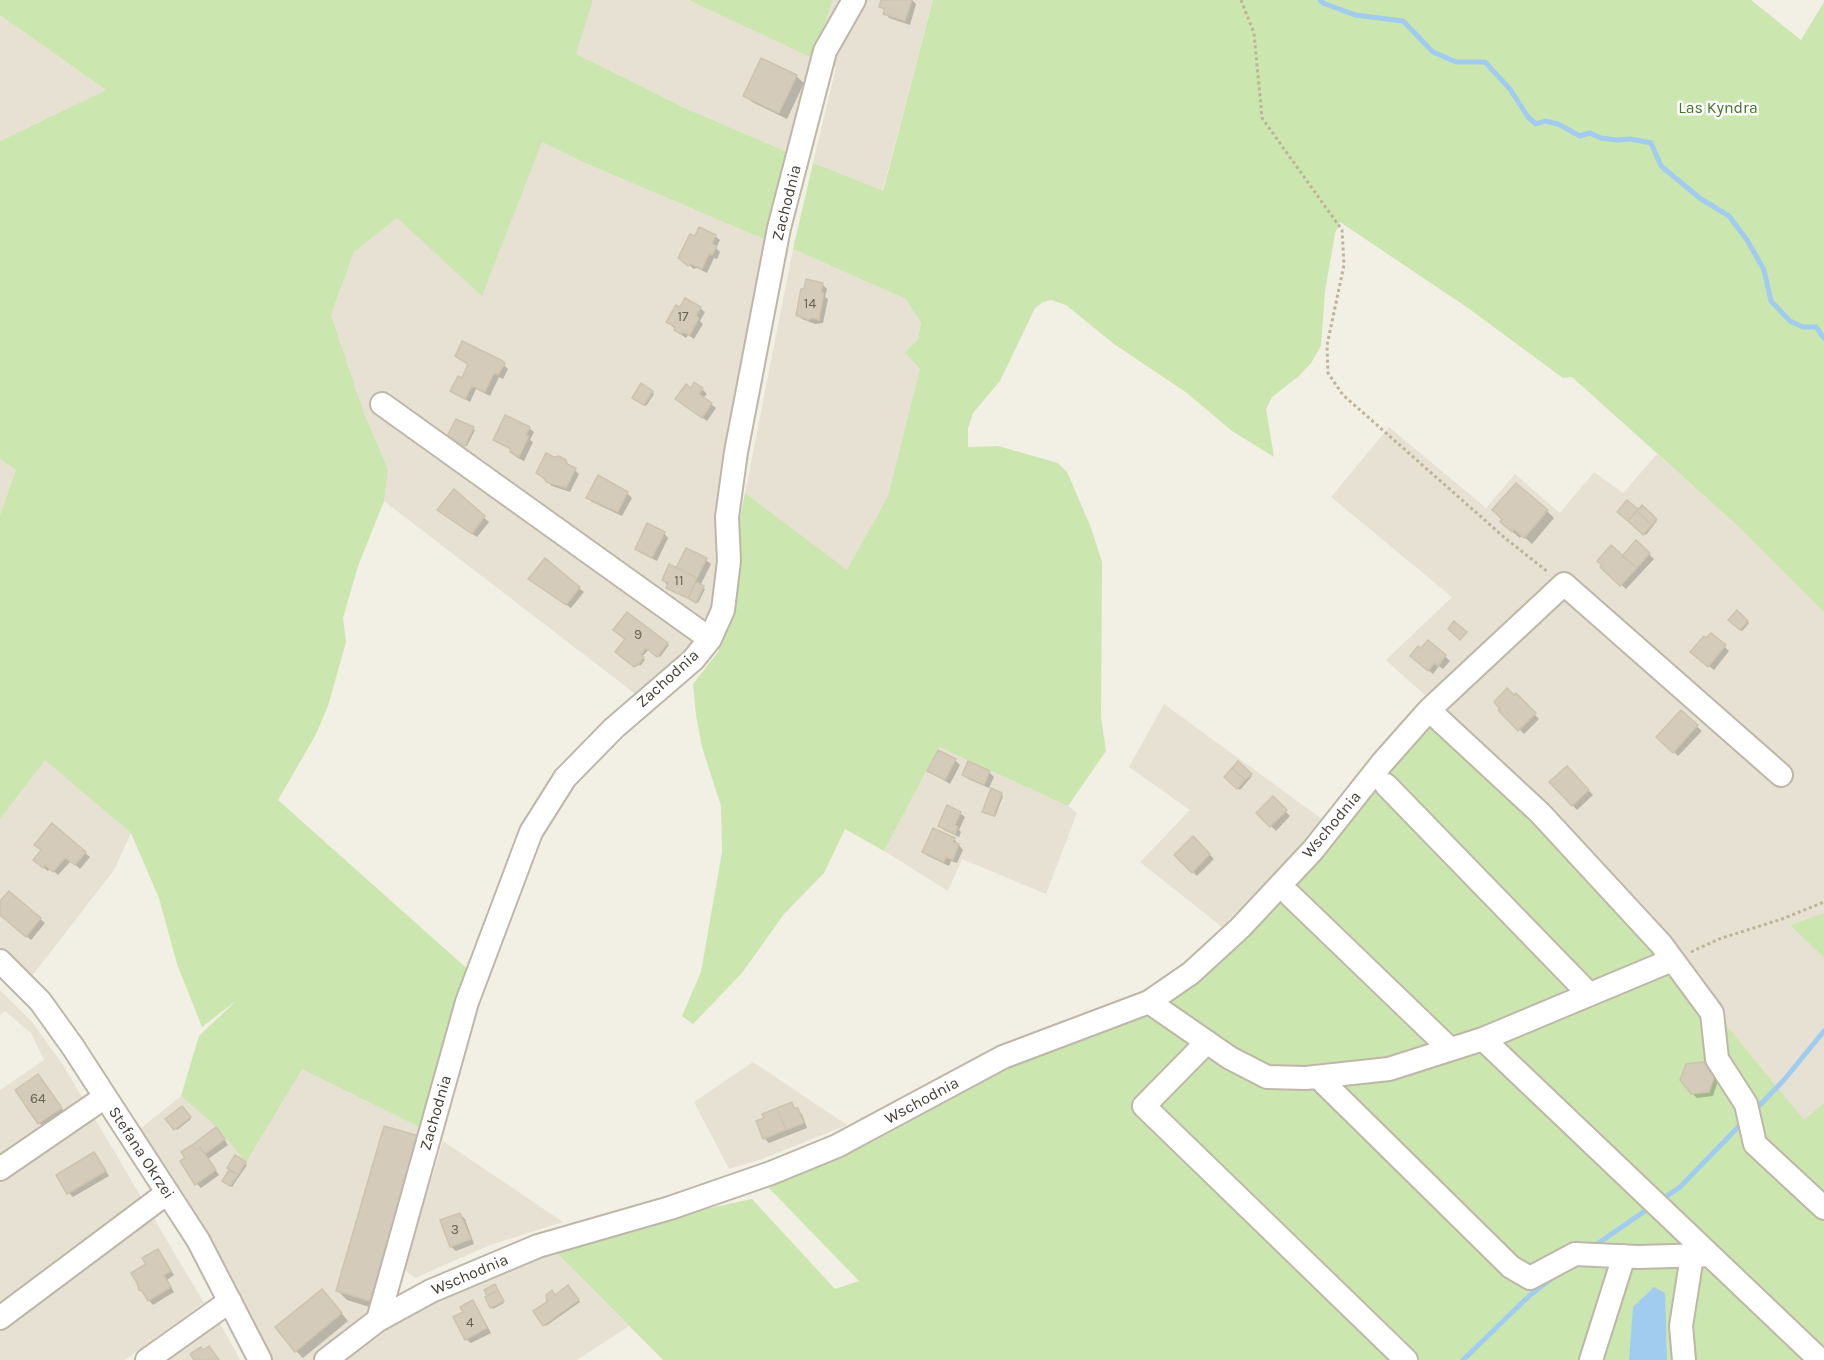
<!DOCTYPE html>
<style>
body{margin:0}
canvas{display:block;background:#f2efe5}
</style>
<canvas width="1824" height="1360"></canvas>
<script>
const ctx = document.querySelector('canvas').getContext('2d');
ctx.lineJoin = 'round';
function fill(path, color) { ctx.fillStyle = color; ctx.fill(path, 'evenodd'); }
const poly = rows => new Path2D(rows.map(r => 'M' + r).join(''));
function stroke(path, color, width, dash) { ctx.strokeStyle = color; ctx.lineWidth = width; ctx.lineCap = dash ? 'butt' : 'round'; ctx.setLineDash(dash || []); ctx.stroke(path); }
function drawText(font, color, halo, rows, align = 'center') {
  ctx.font = font + ' Karla,sans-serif'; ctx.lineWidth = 5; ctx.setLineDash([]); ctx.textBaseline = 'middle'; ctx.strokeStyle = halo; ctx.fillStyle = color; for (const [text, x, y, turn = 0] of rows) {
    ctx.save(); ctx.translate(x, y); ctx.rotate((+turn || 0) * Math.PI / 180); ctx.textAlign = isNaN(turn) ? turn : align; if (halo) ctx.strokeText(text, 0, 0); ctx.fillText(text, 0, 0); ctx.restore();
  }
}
const residential = poly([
 [593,0,688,0,813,57,833,0,933,0,882,192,813,163,836,67,813,58,792,154,687,109,575,54],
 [0,15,106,90,0,141],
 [542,142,585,163,773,243,718,589,699,642,642,699,384,501,388,469,364,413,331,315,354,252,397,218,482,295],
 [793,249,906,299,921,323,918,339,905,353,920,369,888,496,847,571,745,493],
 [1389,427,1486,508,1515,474,1560,513,1594,472,1623,493,1657,454,1741,529,1824,612,1824,913,1790,925,1824,958,1824,1103,1804,1121,1714,1010,1439,708,1386,660,1452,597,1331,497],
 [0,459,16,470,0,515],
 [1164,704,1322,819,1294,852,1222,927,1140,862,1190,810,1129,767],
 [939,747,1068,806,1077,813,1046,894,962,859,948,891,884,851],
 [45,759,131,833,114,870,32,976,0,948,0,819],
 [0,990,32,1022,63,1065,204,1303,125,1360,0,1360,0,1090,44,1060,31,1033,5,1011,0,1015],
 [753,1062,847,1125,762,1159,729,1169,694,1102],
 [302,1069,425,1130,374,1315,317,1360,270,1360,198,1218,140,1129,181,1096,210,1119],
 [443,1141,563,1222,490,1245,415,1278,404,1269],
 [555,1251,629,1326,577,1360,338,1360,370,1334,441,1293],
 [217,1318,240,1360,149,1360]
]);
const green = poly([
 [0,0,593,0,576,54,687,109,792,154,773,243,585,163,542,142,482,296,397,218,354,252,331,315,364,413,388,469,384,501,358,566,343,618,346,642,328,706,315,736,278,800,473,974,425,1130,302,1069,246,1162,216,1126,181,1096,199,1036,237,1000,202,1027,177,964,159,898,131,833,45,760,0,819,0,515,16,470,0,459,0,141,106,90,0,15],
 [688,0,833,0,813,58],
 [933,0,1751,0,1801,40,1824,2,1824,612,1741,529,1572,377,1563,378,1468,308,1340,222,1335,234,1325,291,1321,346,1311,363,1299,376,1272,397,1266,409,1274,457,1232,431,1187,393,1114,344,1066,305,1051,300,1043,302,1035,308,1000,381,973,413,968,428,968,447,998,446,1058,463,1067,472,1090,525,1102,562,1101,717,1106,751,1068,806,939,747,884,851,845,829,824,873,784,914,742,973,693,1024,682,1016,701,972,722,852,721,806,702,747,696,715,693,684,718,652,738,592,740,518,745,493,847,570,888,496,920,369,905,353,918,339,921,323,906,299,793,249,813,163,883,191],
 [1439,708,1714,1010,1804,1120,1824,1103,1824,1360,663,1360,555,1251,659,1219,752,1199,835,1289,859,1281,766,1185,865,1146,1054,1044,1168,995],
 [1824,913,1824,958,1790,925]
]);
const water = poly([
 [1654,1287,1665,1293,1667,1360,1629,1360,1633,1307]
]);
const shadow = poly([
 [883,0,912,0,916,4,910,25,889,18,881,6],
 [762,60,796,76,804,83,787,119,752,102,745,95],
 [715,236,720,240,716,248,720,252,717,259,714,258,707,273,697,268,694,269,685,262,695,238],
 [822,284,827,289,825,297,828,299,823,323,815,324,802,319,798,315],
 [700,308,705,312,700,321,703,324,694,339,688,335,686,338,680,334,668,322],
 [456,355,504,365,508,369,503,379,499,377,490,396,476,389,470,402,452,391,462,380,470,365],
 [702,389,707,394,703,398,716,408,707,421,677,399,691,390],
 [652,392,654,394,646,406,635,399],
 [529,428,534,432,530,440,533,442,524,461,516,457,512,452,512,450,495,439],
 [473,429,475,430,467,446,449,436],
 [565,461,579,474,570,492,552,486,537,473],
 [454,492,489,522,477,537,444,515],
 [627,493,632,498,622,516,592,502,588,498],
 [1627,502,1639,511,1642,507,1657,521,1646,535,1619,512],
 [1547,511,1554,518,1532,544,1522,535,1520,538,1509,529],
 [664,533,668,538,657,561,641,553,636,549],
 [1636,542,1654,559,1626,589,1602,567,1622,558],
 [687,550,706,560,711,564,700,586,705,589,698,603,673,592,663,580,677,570],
 [535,583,579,588,584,592,571,608],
 [1737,612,1749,623,1742,631,1730,620],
 [1712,635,1729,651,1714,670,1696,656],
 [626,640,667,644,669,645,660,657,649,649,642,657,645,660,640,666,639,664,636,667,618,654],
 [1445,656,1450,661,1443,669,1439,666,1433,674,1416,660],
 [1516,695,1539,719,1524,734,1501,710],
 [1681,712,1702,731,1678,756,1658,737],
 [955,760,960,765,950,784,929,771],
 [1238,763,1252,776,1240,790,1226,777],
 [1567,768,1593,795,1577,810,1551,782],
 [989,772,994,777,989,788,968,779,964,775],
 [1001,794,1003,796,995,817,986,813,984,811],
 [1273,799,1290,816,1276,831,1258,813],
 [960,813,965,817,959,830,961,832,959,837,944,830,940,826],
 [53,825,90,857,80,869,71,861,58,875,50,868,48,871,39,864],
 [1193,838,1214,859,1197,876,1176,855],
 [954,839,963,850,957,863,951,861,949,866,928,856,923,852],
 [9,893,45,923,31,940,0,914,0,904],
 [1708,1068,1718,1081,1713,1096,1697,1098,1692,1093],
 [42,1080,65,1113,44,1127,39,1123],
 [791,1104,802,1114,807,1128,769,1143,764,1138],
 [182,1108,191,1119,177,1130,168,1119],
 [221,1134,228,1145,208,1159,219,1175,201,1188,197,1184,183,1153],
 [418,1137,379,1310,347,1300,337,1290],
 [94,1154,109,1176,73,1197,69,1193],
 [236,1158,247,1165,232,1187,224,1181],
 [460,1214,465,1219,474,1244,456,1251,451,1247,442,1221],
 [158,1251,174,1275,167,1280,174,1292,153,1305,140,1290,148,1264],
 [496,1287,504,1303,493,1309,491,1307],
 [570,1289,580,1302,546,1326,544,1325,548,1302],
 [329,1298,348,1321,303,1358,296,1351],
 [473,1302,477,1307,491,1333,471,1343,466,1339,465,1313]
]);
const stream = poly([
 [1320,0,1323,3,1355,15,1403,21,1433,52,1456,62,1485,62,1510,89,1528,117,1536,124,1545,121,1558,124,1580,136,1590,133,1601,138,1617,140,1630,139,1651,143,1661,166,1701,199,1729,216,1747,240,1764,270,1771,301,1790,321,1803,327,1816,327,1824,338],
 [1755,1110,1784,1080,1824,1031],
 [1660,1201,1680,1187,1744,1121],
 [1593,1247,1652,1206],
 [1463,1360,1529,1296,1555,1276]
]);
const building = poly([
 [881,0,912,0,905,21,883,14,885,9,879,7,881,0],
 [761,58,797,75,779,113,743,96,761,58],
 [699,227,716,235,712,244,717,246,712,255,709,254,702,269,691,264,688,266,678,258,690,234,695,236,699,227],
 [806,279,823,283,821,293,824,293,819,320,812,318,809,320,796,315,801,289,804,289,806,279],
 [685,298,701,307,696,316,699,318,690,335,683,332,681,334,674,330,675,327,666,322,676,305,680,307,685,298],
 [462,341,501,360,505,363,498,375,494,373,485,392,472,386,465,399,450,391,458,376,462,378,468,364,455,356,462,341],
 [694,382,703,388,699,394,712,403,702,418,675,399,686,384,691,388,694,382],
 [641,383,653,391,644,405,632,398,641,383],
 [505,415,530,427,526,435,529,436,519,457,510,452,511,449,493,440,505,415],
 [456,419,474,427,465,446,447,436,456,419],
 [546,453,554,457,559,456,566,460,567,464,576,468,566,488,546,482,544,478,536,473,546,453],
 [598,475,628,492,618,512,586,498,598,475],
 [1516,483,1548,510,1524,538,1514,529,1512,532,1500,522,1502,519,1492,510,1516,483],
 [454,489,485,516,472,534,437,510,454,489],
 [1627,500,1638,509,1628,521,1617,512,1627,500],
 [1642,505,1657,519,1652,525,1637,511,1642,505],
 [1637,511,1652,525,1643,535,1628,521,1637,511],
 [647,523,665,532,652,558,635,549,647,523],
 [1636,540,1650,553,1637,568,1622,556,1636,540],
 [1611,545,1637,568,1620,586,1600,567,1602,565,1597,561,1611,545],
 [686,548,707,558,697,578,676,568,686,548],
 [545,558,580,587,566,605,528,579,545,558],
 [669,564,697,578,688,598,666,588,668,583,662,580,669,564],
 [696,582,704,586,696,603,688,598,696,582],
 [1737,610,1748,621,1740,630,1728,620,1737,610],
 [627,612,668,643,657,657,646,648,641,655,644,657,638,665,636,664,634,667,615,652,625,639,613,630,627,612],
 [1454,621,1467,632,1460,640,1448,629,1454,621],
 [1711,633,1726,645,1708,667,1690,652,1704,636,1706,638,1711,633],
 [1428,640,1446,655,1438,666,1434,663,1428,671,1410,656,1418,646,1421,648,1428,640],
 [1507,688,1514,695,1516,693,1536,713,1518,731,1498,710,1500,709,1494,702,1507,688],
 [1681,710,1698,725,1673,753,1656,737,1681,710],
 [938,750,956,759,945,780,927,771,938,750],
 [968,761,990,771,984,785,962,775,968,761],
 [1238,761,1252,774,1245,780,1232,768,1238,761],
 [1567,766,1589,790,1572,806,1549,782,1567,766],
 [1232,768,1245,780,1237,789,1224,777,1232,768],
 [991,788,1002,793,994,816,982,812,991,788],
 [1273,796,1287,810,1270,827,1256,813,1273,796],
 [947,805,961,812,955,825,958,827,955,834,938,826,947,805],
 [52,823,86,852,75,865,65,858,53,872,45,865,43,868,33,860,41,850,34,845,52,823],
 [933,828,955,838,953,842,959,844,953,860,946,857,944,862,922,852,933,828],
 [1193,836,1210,854,1192,873,1174,855,1193,836],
 [9,891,41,918,26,937,0,915,0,901,9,891],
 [1704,1062,1715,1075,1709,1092,1691,1094,1680,1080,1686,1064,1704,1062],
 [38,1074,62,1108,38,1124,15,1090,38,1074],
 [792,1102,794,1109,798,1108,804,1123,786,1130,777,1108,792,1102],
 [182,1106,191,1117,174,1130,165,1119,182,1106],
 [777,1108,786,1130,763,1139,756,1121,764,1118,762,1114,777,1108],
 [384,1126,419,1136,370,1301,336,1291,384,1126],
 [216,1127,225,1139,205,1154,200,1147,196,1150,192,1145,216,1127],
 [192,1145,196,1150,200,1147,216,1170,195,1185,180,1161,185,1158,181,1152,192,1145],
 [94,1152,106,1171,67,1194,56,1175,94,1152],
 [235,1155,246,1162,238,1175,227,1168,235,1155],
 [229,1170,238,1175,230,1186,222,1181,229,1170],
 [460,1213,471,1239,450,1247,440,1220,460,1213],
 [158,1249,171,1271,164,1275,171,1287,148,1301,142,1291,139,1290,137,1283,131,1273,146,1264,142,1258,158,1249],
 [495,1284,498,1290,487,1296,484,1290,495,1284],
 [568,1285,579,1300,543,1326,533,1311,547,1302,546,1295,552,1290,555,1295,568,1285],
 [322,1289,342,1313,295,1352,275,1327,322,1289],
 [498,1290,504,1301,490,1308,485,1297,498,1290],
 [473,1300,487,1328,465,1340,453,1317,463,1312,460,1307,473,1300],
 [209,1346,219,1360,194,1360,190,1354,201,1347,203,1350,209,1346]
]);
const path = poly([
 [1241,0,1254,33,1262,118,1342,230,1344,265,1327,345,1328,373,1343,395,1505,538,1548,572],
 [1691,952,1719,939,1782,919,1824,902]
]);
const minor = poly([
 [382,404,710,639],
 [1429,710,1540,813,1661,944,1712,1013,1717,1059,1746,1104,1755,1144,1824,1208],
 [1386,785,1589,994],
 [1290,895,1450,1049],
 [1672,960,1483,1039,1820,1360],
 [0,961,40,1001,73,1047,198,1240,260,1360],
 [1149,1002,1230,1058,1267,1077,1306,1078,1389,1069,1483,1039],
 [1207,1042,1144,1106,1406,1360],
 [1318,1077,1511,1267,1530,1278,1575,1254,1638,1257,1709,1255],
 [0,1169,105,1097],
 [0,1318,167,1193],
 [378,1320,467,1002,531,832,565,778,614,728,693,660,710,639,723,610,729,561,727,517,736,452,779,228,825,51,854,0],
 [147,1360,230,1301],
 [326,1360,378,1320,431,1291,538,1246,670,1208,771,1173,837,1146,1003,1057,1149,1002,1191,973,1240,928,1313,850,1382,763,1429,710,1564,584,1781,775],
 [1591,1360,1624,1256],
 [1684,1360,1681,1326,1692,1256]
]);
const numberNames = [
 ["14",810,304],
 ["17",683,317],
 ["11",679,581],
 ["9",638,635],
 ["64",38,1099],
 ["3",455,1230],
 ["4",470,1323]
];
const parkNames = [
 ["Las Kyndra",1718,108]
];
const streetNames = [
 ["Zachodnia",787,203,-76],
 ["Zachodnia",668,679,-42],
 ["Wschodnia",1332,825,-50],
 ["Wschodnia",922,1101,-28],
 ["Zachodnia",436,1113,-74],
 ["Stefana Okrzei",141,1153,57],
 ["Wschodnia",470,1275,-23]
];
fill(residential, '#e6e1d3');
fill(green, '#cbe6ae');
fill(water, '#a2ccef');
fill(shadow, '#0003');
stroke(stream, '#a2ccef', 5);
fill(building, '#d4cbbb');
stroke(building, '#cec3ae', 1.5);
stroke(minor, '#beb7a8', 26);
stroke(path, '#bfb399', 3, [3, 3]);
stroke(minor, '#fff', 22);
drawText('14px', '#696256', null, numberNames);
drawText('16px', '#437529', '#fff', parkNames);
drawText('16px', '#453f35', '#fff', streetNames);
</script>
